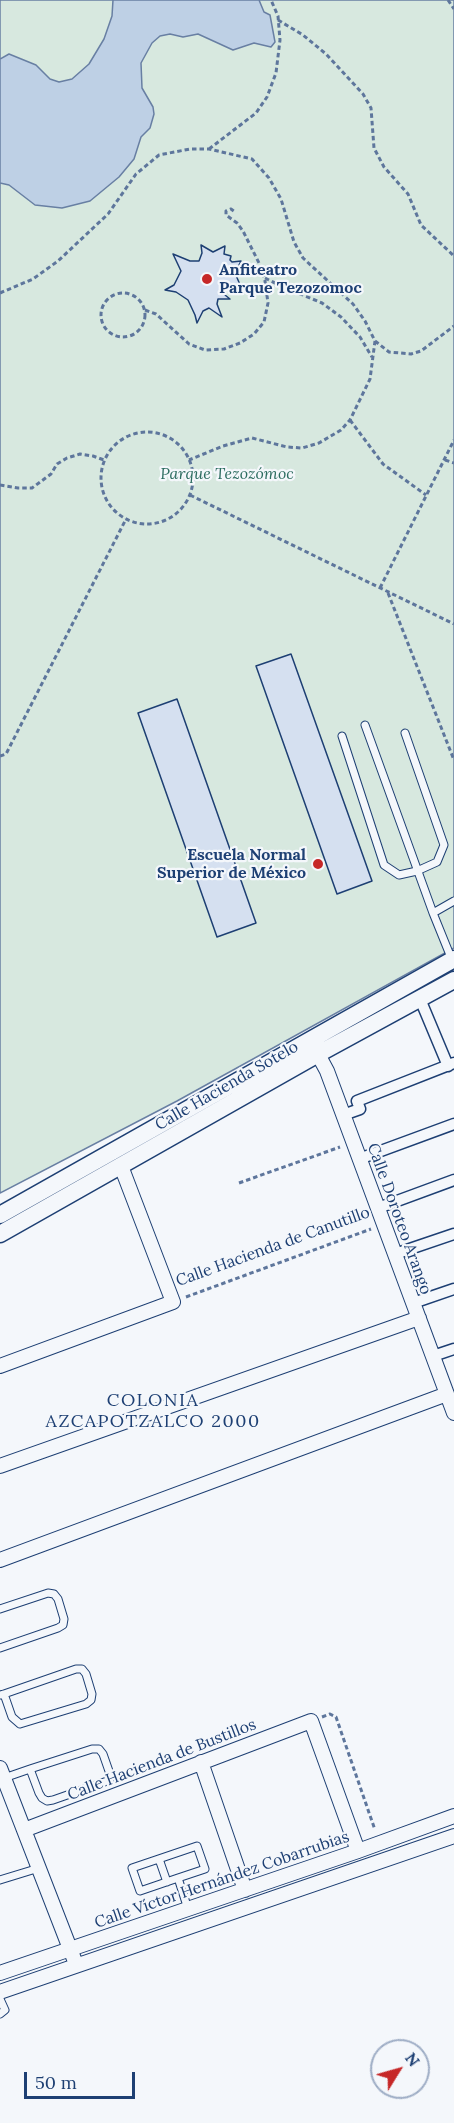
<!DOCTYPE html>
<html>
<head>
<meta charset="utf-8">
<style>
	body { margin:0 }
	#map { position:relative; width:454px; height:2123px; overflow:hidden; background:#f4f7fb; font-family:Lora,serif }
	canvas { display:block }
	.north { position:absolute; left:370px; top:2039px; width:60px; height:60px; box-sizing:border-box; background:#f4f7fb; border:2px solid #9eadc5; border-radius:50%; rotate:53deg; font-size:16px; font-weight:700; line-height:24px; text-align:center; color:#1d3f73 }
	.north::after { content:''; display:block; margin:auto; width:21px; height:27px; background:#c62828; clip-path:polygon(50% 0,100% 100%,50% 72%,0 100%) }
	.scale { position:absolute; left:24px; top:2072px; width:111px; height:27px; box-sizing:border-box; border:3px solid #1d3f73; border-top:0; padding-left:8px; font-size:18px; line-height:21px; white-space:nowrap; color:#1d3f73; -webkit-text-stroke:4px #f4f7fb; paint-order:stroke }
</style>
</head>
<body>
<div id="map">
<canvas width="454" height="2123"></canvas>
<div class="north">N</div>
<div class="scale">50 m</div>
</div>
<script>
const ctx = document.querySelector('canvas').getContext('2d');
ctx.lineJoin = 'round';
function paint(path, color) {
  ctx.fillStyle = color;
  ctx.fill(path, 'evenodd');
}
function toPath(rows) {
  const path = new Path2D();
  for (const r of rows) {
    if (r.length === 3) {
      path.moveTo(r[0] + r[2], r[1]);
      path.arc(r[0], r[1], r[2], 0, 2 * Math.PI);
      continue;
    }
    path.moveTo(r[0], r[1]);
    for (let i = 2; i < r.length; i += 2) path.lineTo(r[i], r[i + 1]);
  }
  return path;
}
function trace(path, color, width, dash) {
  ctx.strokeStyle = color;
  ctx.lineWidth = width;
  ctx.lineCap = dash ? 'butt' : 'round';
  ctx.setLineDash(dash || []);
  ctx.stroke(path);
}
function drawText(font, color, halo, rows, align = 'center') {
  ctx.font = font + ' Lora,serif';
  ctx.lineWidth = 4.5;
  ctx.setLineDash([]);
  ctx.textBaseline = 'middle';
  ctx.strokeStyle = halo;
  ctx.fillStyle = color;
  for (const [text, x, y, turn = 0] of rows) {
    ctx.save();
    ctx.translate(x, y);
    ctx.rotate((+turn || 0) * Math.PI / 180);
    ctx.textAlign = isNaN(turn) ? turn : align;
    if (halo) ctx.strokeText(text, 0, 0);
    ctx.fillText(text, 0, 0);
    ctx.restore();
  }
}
const green = toPath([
	[0,0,454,0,454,948,177,1101,0,1193,0,0]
]);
paint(green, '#d7e8df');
trace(green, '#687fa3', 1.5);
const water = toPath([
	[113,0,259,0,264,12,270,15,275,42,271,47,254,43,233,50,198,34,183,37,170,34,160,36,152,43,141,63,142,88,153,107,154,114,150,128,141,137,134,159,119,177,90,201,62,208,35,205,9,185,0,183,0,59,9,54,36,65,50,79,59,82,72,79,89,64,104,39,112,16,113,0]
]);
paint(water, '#bed0e5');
trace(water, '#687fa3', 1.5);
const building = toPath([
	[201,245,213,252,225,246,224,254,231,256,230,260,232,262,241,261,235,273,241,287,231,284,227,285,224,289,225,295,230,299,218,299,217,304,222,317,209,308,203,311,197,323,195,315,188,300,176,292,165,290,174,285,181,271,173,254,190,261,199,261,202,253,201,245],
	[291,654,372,881,337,894,256,666,291,654],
	[177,699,256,923,217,937,138,713,177,699]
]);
paint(building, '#d5e0f0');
trace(building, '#1d3f73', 1.5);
const service = toPath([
	[365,725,433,913,452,960],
	[342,736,384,865,399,875,417,871,437,862,444,845,405,733],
	[433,913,454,901],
	[0,1609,48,1593,54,1594,58,1599,64,1619,63,1625,58,1628,0,1648],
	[0,1695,4,1694,76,1669,82,1669,86,1674,92,1694,91,1700,86,1704,20,1724,12,1717,4,1694],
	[4,1778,30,1769,92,1749,99,1749,103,1754,110,1774,110,1780,53,1800,47,1801,42,1798,39,1793,30,1769],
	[159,1859,167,1882],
	[178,1878,205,1869,197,1846,132,1868,140,1891,178,1878,188,1909],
	[0,1880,39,1868],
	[0,1999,5,2010,0,2014]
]);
const pedestrian = toPath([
	[420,999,448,1066],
	[343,1115,360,1109,357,1101,454,1063],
	[359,1159,454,1124],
	[378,1208,454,1180],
	[395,1254,454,1234],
	[413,1303,454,1289],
	[433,1356,454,1349]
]);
const minor = toPath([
	[313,1045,327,1071,454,1413],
	[0,1366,173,1302,121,1166],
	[0,1466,419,1318],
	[0,1560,447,1394],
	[201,1762,245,1890],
	[0,1768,74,1959],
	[24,1830,311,1721,358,1851],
	[0,1973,358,1851,454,1816],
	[0,1992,454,1836]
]);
const tertiary = toPath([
	[0,1215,454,959],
	[0,1234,318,1054,454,980]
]);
trace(service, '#1d3f73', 9);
trace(pedestrian, '#1d3f73', 13);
trace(minor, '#1d3f73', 16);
trace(tertiary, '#1d3f73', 19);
trace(toPath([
	[448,0,454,9],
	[278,20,303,35,326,54,363,94,371,108,374,148,384,167,408,194,421,225,454,256],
	[209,149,256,113,267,97,276,73,280,40,278,16,271,0],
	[265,278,281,286,322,303,341,317,360,337,372,357],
	[123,315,22],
	[0,293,33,279,58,261,108,214,136,174,159,155,190,149,209,149,252,159,269,178,281,199,294,242,303,258,353,304,365,321,375,341,370,379,350,420,341,430,319,443,302,448,287,447,252,438,223,446,189,460],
	[145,310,156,314,189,344,205,350,224,349,240,343,254,334,264,322,268,303,265,281,260,265,243,231,237,223,226,215,226,211,231,209,235,212],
	[375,341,389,352,411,354,421,351,454,326],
	[350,420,383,464,426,495],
	[147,478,46],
	[445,460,454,463],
	[0,485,18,488,32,488,51,474,57,464,67,458,80,454,93,456,104,460],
	[190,495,454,624],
	[380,588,454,440],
	[388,593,454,760],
	[0,756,6,754,126,519],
	[239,1183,340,1147],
	[186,1297,371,1229],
	[322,1717,330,1714,336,1717,375,1830]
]), '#5e769c', 3, [4.5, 3]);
trace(service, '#f4f7fb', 7);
trace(pedestrian, '#f4f7fb', 10);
trace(minor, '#f4f7fb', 14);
trace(tertiary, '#f4f7fb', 16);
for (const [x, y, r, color] of [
	[207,279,6,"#c62828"],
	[318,864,6,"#c62828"]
]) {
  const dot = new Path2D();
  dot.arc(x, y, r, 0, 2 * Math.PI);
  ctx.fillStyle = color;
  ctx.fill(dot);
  trace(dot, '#f4f7fb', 2);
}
drawText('bold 16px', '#1d3f73', '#f4f7fb', [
	["Anfiteatro",219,270],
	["Parque Tezozomoc",219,288],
	["Escuela Normal",306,855,"right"],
	["Superior de México",306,873,"right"]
], 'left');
drawText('italic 16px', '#2c6c60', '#f4f7fb', [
	["Parque Tezozómoc",227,474]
]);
drawText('16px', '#1d3f73', '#f4f7fb', [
	["Calle Hacienda Sotelo",227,1086,-30],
	["Calle Doroteo Arango",399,1219,70],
	["Calle Hacienda de Canutillo",273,1247,-20],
	["Calle Hacienda de Bustillos",162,1760,-21],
	["Calle Víctor Hernández Cobarrubias",222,1880,-19]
]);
ctx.letterSpacing = '1.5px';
drawText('18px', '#1d3f73', '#f4f7fb', [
	["COLONIA",153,1401],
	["AZCAPOTZALCO 2000",153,1422]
]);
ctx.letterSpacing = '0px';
</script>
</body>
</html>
